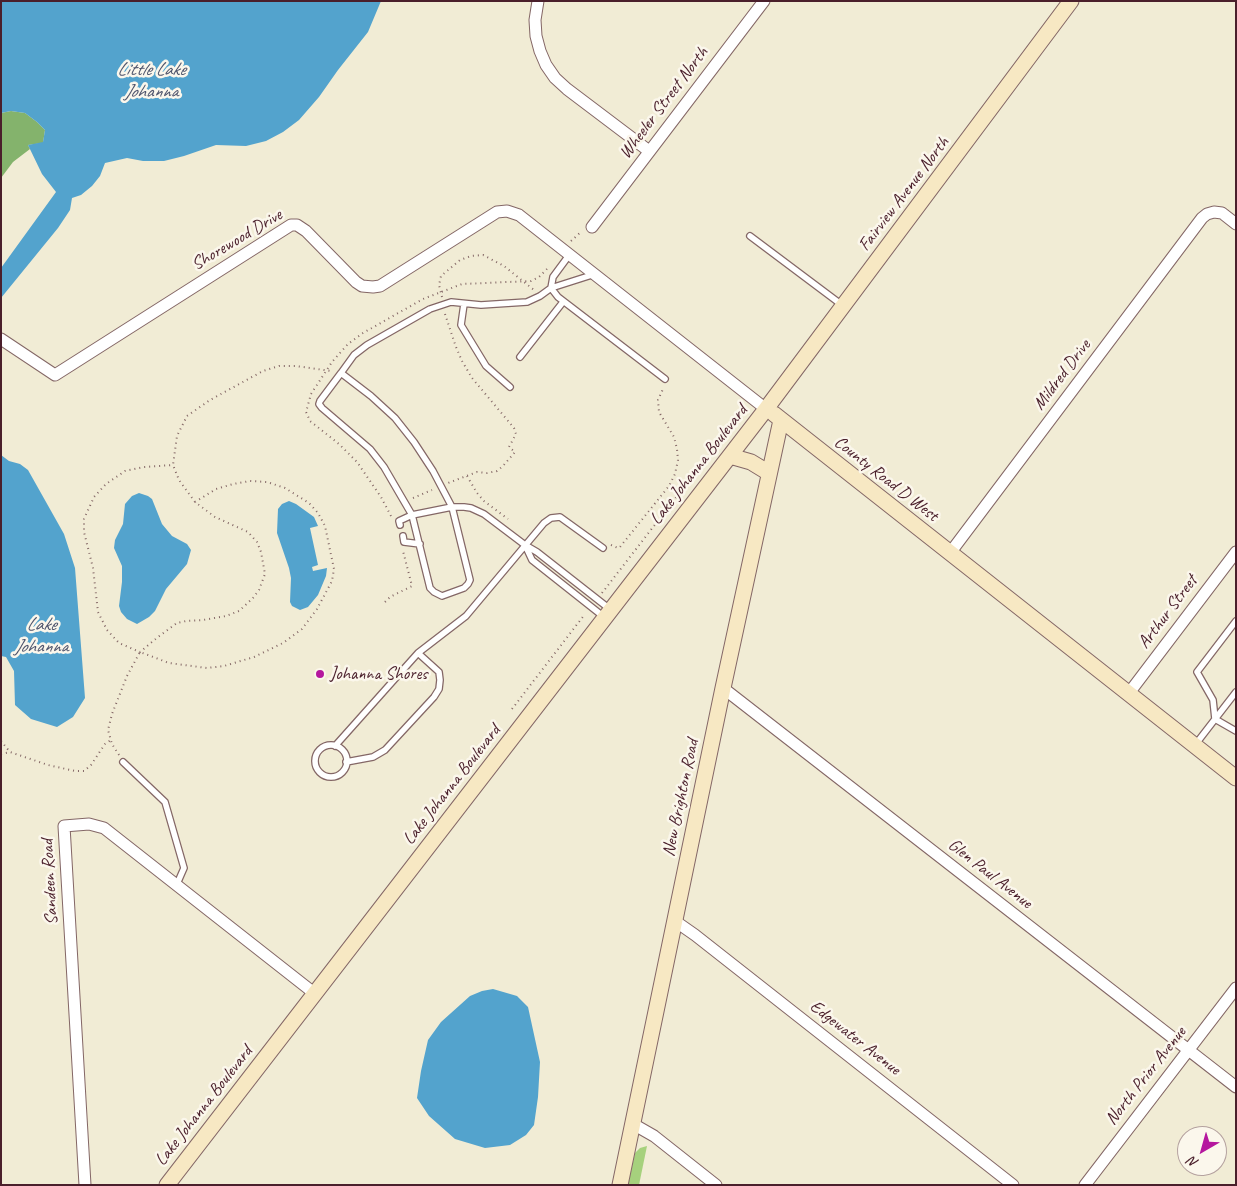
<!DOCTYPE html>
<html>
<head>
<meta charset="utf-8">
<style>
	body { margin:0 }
	#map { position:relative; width:1237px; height:1186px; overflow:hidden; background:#f1ecd5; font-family:Caveat,sans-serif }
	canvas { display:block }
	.frame { position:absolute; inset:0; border:2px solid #4a1f2b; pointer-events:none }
	.north { position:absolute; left:1177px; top:1126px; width:50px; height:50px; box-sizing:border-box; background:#fbf7ec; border:1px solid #b4a19f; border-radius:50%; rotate:218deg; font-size:14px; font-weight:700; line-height:20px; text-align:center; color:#4a1f2b }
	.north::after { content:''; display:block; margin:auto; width:18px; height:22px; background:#b5179e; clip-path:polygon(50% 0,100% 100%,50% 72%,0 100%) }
</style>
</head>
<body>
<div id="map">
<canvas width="1237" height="1186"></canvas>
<div class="frame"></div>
<div class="north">N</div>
</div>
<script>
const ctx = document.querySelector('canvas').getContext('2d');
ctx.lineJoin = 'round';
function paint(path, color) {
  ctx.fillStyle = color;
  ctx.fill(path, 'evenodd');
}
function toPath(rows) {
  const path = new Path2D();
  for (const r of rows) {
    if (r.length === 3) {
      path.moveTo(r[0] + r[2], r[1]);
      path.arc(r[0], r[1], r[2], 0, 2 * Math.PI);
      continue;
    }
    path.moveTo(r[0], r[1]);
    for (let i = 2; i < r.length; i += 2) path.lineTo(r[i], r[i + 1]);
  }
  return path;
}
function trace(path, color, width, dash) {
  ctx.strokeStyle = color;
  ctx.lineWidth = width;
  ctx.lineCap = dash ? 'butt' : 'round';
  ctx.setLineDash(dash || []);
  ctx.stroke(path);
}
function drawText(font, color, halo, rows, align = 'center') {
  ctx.font = font + ' Caveat,sans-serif';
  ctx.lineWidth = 5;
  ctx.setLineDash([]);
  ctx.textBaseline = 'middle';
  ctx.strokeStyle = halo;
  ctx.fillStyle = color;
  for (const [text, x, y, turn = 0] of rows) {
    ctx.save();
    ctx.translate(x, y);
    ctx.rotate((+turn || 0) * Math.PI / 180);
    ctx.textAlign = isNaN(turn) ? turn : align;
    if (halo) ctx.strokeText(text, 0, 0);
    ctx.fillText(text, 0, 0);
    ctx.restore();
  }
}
paint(toPath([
	[647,1146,639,1185,628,1185,635,1153,640,1148]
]), '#a6d17d');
paint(toPath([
	[11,111,25,113,37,122,45,130,43,143,28,145,30,149,13,162,1,178,1,113]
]), '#84b36c');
paint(toPath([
	[1,1,381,1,368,32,338,70,319,97,299,120,283,132,266,141,246,146,216,145,184,156,164,161,143,161,127,158,105,163,100,176,92,186,81,195,72,198,70,210,58,228,1,298,1,268,56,192,42,174,28,145,43,142,45,130,37,122,25,113,11,111,1,113],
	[1,455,9,461,20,464,28,470,64,534,75,568,85,698,73,717,57,727,31,719,15,705,14,671,6,657,1,656],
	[139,493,148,496,152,499,162,524,172,536,187,544,191,550,187,564,166,589,155,611,149,617,137,624,127,619,121,612,119,606,122,582,122,566,114,548,115,540,123,524,125,504,132,496],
	[289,501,296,504,314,517,318,526,310,528,318,565,312,567,313,571,327,568,326,576,318,595,308,607,300,610,292,606,290,602,291,578,289,568,277,533,278,509,282,504],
	[493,989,517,996,528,1007,540,1062,538,1097,534,1125,526,1135,510,1145,485,1148,455,1139,429,1116,417,1098,421,1071,428,1040,441,1022,470,996,482,991]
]), '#53a3cd');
const lane = toPath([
	[750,236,842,305],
	[570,254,553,277,551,288,558,297,665,379],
	[464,304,461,325,486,366,510,387],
	[520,357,563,302],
	[341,373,354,355,367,345,430,309,451,302,481,305,527,302,540,296,551,288,595,274],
	[400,525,399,521,412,515,384,467,370,449,322,408,319,404,320,401,341,373,371,396,395,418,414,442,433,471,452,507,470,580,468,584,464,588,442,596,434,592,430,588,412,515,452,507,464,507,471,508,484,514,525,545,537,552,611,610],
	[403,536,404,542,420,544],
	[525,545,532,560,604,617],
	[1215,719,1213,700,1197,672,1236,621],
	[1215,719,1236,731],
	[1195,745,1236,692],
	[331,761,16],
	[335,746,418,653,466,616,544,523,551,518,560,517,603,548],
	[123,762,165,802,184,868,177,884],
	[346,762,373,757,385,750,434,697,439,689,440,680,439,672,418,653]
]);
const street = toPath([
	[538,1,535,20,536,36,540,51,546,65,555,78,567,89,649,151],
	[592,227,764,1],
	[1,339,55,375,291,225,297,225,306,231,356,282,362,286,373,287,380,286,497,212,507,211,519,215,561,248,766,409],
	[950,553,1202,218,1207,214,1214,212,1222,213,1236,224],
	[723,688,1236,1087],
	[1129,693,1236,552],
	[675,921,695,935,1013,1185],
	[633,1124,654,1136,716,1185],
	[85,1185,64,826,89,824,104,828,314,993],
	[1085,1185,1236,988]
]);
const secondary = toPath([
	[774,414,1236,778],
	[730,456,751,462,769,473],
	[167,1185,766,409,1071,1],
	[620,1185,723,688,781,420]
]);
trace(lane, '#846766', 8);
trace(street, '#846766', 13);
trace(secondary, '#846766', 17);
trace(toPath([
	[571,241,582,231],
	[442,297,439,285,441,276,460,260,471,256,483,255,504,266,534,290],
	[445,314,456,347,462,361,472,378,514,428,516,434,509,447,515,452,503,466,497,471,487,473,477,472,448,483],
	[467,476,477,493,484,501,508,519],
	[413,498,432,490],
	[195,502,179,480,173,465,177,436,187,416,210,400,263,371,279,366,296,366,331,371],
	[391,516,381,497,357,462,339,444,310,421,306,412,311,394,332,362,348,344,363,333,423,299,462,284,531,281,539,277,547,269],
	[611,545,618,548,620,547,669,486,675,474,678,460,677,449,674,437,659,412,658,400,663,389,661,388],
	[602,593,743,411],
	[385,602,390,597,412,586,403,551],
	[512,709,585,614],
	[1,741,10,752,48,765,75,771,84,771,91,765,105,744,111,740],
	[1,754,10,752],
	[119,755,112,744,108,730,112,714,127,676,140,652,169,663,207,668,224,666,254,657,283,643,302,629,317,609,332,581,334,569,325,526,318,513,309,503,285,488,267,482,250,481,233,484,216,489,195,502,215,517,248,532,257,542,261,552,265,574,259,590,253,598,239,611,226,616,203,620,186,621,177,623,158,637,140,652,119,643,107,630,98,612,93,568,84,532,84,519,94,497,106,484,125,471,144,467,173,465]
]), '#846766', 2, [1, 4]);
trace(lane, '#fff', 5.5);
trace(street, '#fff', 11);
trace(secondary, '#f7e8c3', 15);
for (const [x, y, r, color] of [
	[320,674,5,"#b5179e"]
]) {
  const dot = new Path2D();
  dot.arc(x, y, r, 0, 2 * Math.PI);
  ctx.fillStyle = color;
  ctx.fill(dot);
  trace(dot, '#fbf7ec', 2);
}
drawText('18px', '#4a1f2b', '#fbf7ec', [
	["Wheeler Street North",664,103,-53],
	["Fairview Avenue North",904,194,-53],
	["Shorewood Drive",237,240,-31],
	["Mildred Drive",1062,375,-53],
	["Lake Johanna Boulevard",699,465,-52],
	["County Road D West",886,479,38],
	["Arthur Street",1168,612,-53],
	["Lake Johanna Boulevard",452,785,-52],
	["New Brighton Road",681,798,-78],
	["Glen Paul Avenue",990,874,38],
	["Sandeen Road",50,882,-93],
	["Edgewater Avenue",855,1038,38],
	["North Prior Avenue",1146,1076,-52],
	["Lake Johanna Boulevard",204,1106,-52]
]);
drawText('18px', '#4a1f2b', '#fbf7ec', [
	["Johanna Shores",330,674]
], 'left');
drawText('italic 19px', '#4e546c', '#fbf7ec', [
	["Little Lake",151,70],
	["Johanna",151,92],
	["Lake",41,625],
	["Johanna",41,647]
]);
</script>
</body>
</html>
